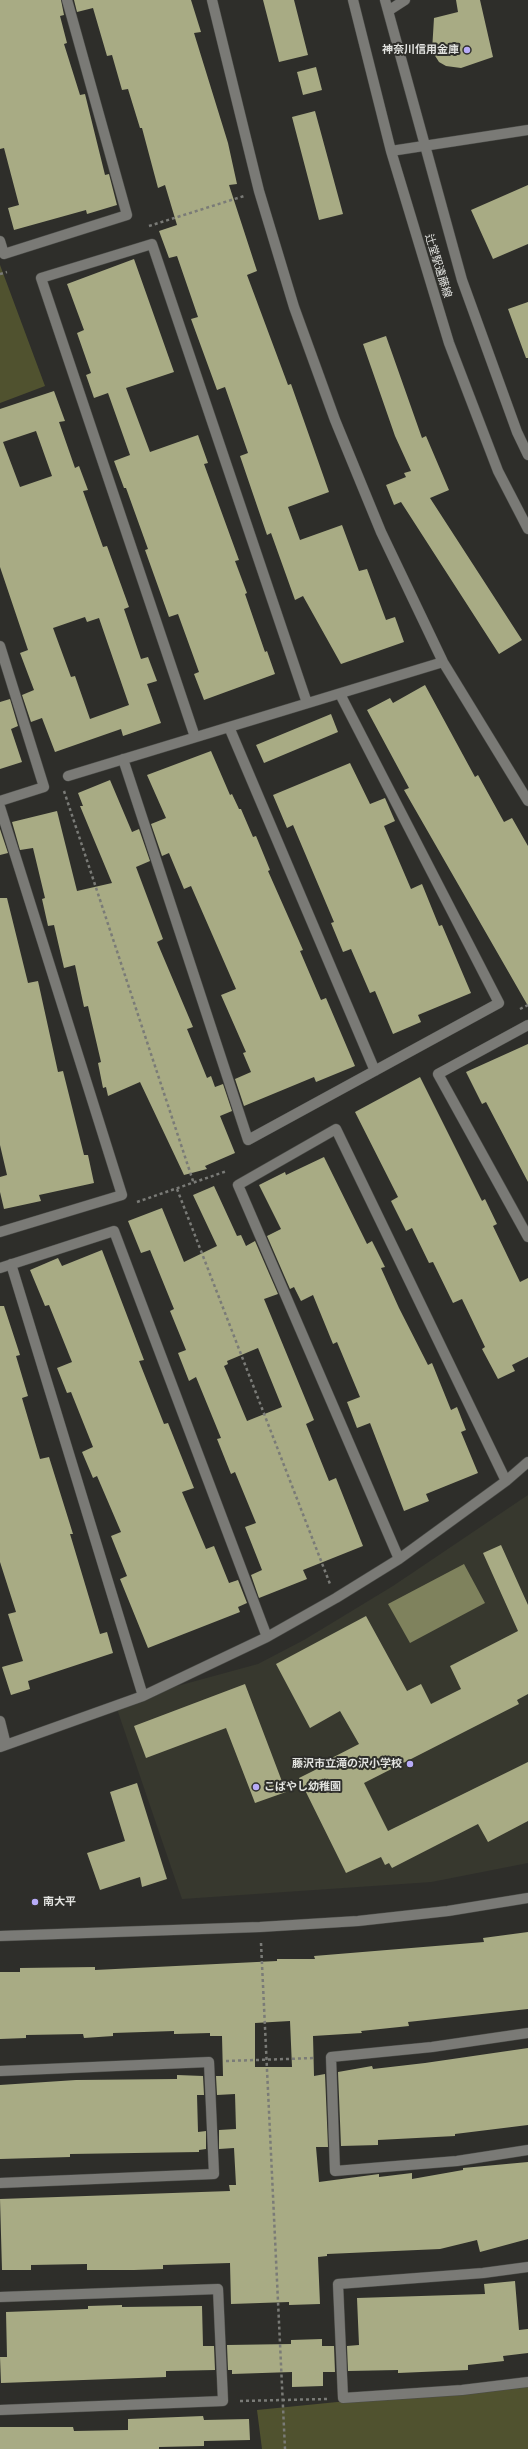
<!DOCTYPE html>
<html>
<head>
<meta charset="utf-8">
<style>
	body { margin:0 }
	canvas { display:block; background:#2e2e2a }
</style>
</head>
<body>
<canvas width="528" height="2449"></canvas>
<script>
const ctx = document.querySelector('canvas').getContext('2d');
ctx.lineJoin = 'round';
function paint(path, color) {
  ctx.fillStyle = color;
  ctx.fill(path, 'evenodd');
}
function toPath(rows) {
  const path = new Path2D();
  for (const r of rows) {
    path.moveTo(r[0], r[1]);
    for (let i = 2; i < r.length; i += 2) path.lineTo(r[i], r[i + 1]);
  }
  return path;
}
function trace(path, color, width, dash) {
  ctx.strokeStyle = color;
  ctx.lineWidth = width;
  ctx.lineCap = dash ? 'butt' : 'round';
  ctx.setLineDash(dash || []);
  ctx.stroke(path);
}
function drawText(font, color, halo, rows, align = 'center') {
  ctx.font = font + ' "Open Sans","Noto Sans JP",sans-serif';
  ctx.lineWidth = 4;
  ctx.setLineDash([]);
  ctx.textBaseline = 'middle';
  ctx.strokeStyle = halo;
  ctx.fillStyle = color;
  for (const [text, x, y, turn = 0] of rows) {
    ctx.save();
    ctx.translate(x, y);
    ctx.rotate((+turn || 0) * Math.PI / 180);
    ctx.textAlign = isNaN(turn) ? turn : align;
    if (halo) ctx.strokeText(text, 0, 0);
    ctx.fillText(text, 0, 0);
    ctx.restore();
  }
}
paint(toPath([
	[528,1495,528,1863,431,1882,182,1899,115,1703,258,1664,304,1640,393,1586]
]), '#37382e');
paint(toPath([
	[0,265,45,386,0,403],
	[528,2383,528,2449,262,2449,257,2410]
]), '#50522f');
paint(toPath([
	[464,1564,485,1603,410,1643,388,1604]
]), '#7f825d');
paint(toPath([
	[0,0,61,0,64,15,60,16,67,43,64,44,80,95,85,94,105,175,109,174,117,205,87,214,86,210,14,230,8,208,19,205,4,148,0,149],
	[74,0,191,0,201,32,194,33,228,143,237,184,229,185,257,271,247,275,288,385,291,384,329,492,288,507,300,540,342,525,359,571,367,569,386,620,395,617,404,642,341,664,303,596,295,600,271,533,267,535,240,456,248,453,225,387,217,390,191,319,198,317,177,256,169,258,159,231,177,225,165,185,158,188,142,128,140,128,128,89,122,90,112,55,107,56,93,8,77,12],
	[263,0,294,0,308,55,279,62],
	[456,0,480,0,493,57,461,68,446,66,439,62,432,51,434,18,458,12],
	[316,67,322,90,303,95,297,72],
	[315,111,343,214,319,220,292,117],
	[528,185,528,244,493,259,471,210],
	[134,259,174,372,126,388,150,452,198,435,208,463,204,464,239,560,235,561,247,593,245,594,265,652,267,651,275,674,204,700,194,674,199,672,178,614,169,617,145,550,148,549,126,488,124,488,114,461,130,455,108,393,94,398,86,375,91,373,77,333,84,330,67,284],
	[528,302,528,358,526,358,508,309],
	[386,336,422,438,426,436,449,490,430,498,522,640,499,654,401,502,394,505,386,485,406,477,404,473,411,471,395,436,363,344],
	[54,391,65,421,59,422,75,468,79,466,88,490,83,491,103,547,107,546,129,607,124,609,141,659,148,657,157,681,147,684,161,723,123,736,121,729,55,752,42,718,31,722,22,695,34,690,20,653,28,650,0,567,0,409],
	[36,431,52,476,20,487,3,442],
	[85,617,87,622,99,618,129,705,90,719,75,676,71,677,53,628],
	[425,685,475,777,478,775,504,822,512,818,528,846,528,1006,404,790,409,788,367,710,390,698,393,703],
	[10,699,18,726,11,729,22,762,0,769,0,702],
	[331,714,338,732,264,763,256,745],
	[211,751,230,795,232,794,239,809,241,809,253,837,256,836,270,870,268,871,303,950,300,951,321,1000,326,998,355,1066,316,1082,314,1077,244,1106,235,1079,251,1072,243,1053,246,1052,221,995,236,989,191,886,184,889,169,853,162,856,151,824,166,818,147,775],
	[350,763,370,804,385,798,395,821,384,826,411,889,422,884,439,926,442,925,471,993,418,1015,421,1022,393,1034,375,991,370,993,351,949,343,952,331,923,334,922,293,825,287,828,273,795],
	[110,780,132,832,139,829,150,861,136,867,163,939,157,942,193,1027,187,1029,207,1078,211,1076,215,1087,223,1084,232,1111,220,1116,235,1153,205,1166,207,1169,184,1175,140,1082,108,1096,106,1087,103,1088,98,1063,101,1062,88,1006,84,1007,75,965,64,968,54,925,48,926,42,899,45,898,33,848,20,850,12,822,57,811,77,891,112,883,80,806,83,806,78,793],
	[0,829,8,853,0,855],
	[0,898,7,898,28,983,38,981,58,1072,63,1071,84,1155,88,1155,94,1183,39,1195,41,1201,4,1209,0,1192,0,1177,7,1175,0,1145],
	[528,1044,528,1182,486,1102,482,1104,466,1072],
	[420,1077,482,1201,485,1199,497,1224,493,1226,520,1282,528,1278,528,1357,512,1365,515,1371,498,1379,482,1349,485,1347,462,1299,453,1303,433,1262,429,1263,412,1228,406,1231,391,1201,398,1197,355,1112],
	[324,1157,367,1244,372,1241,385,1267,381,1268,399,1308,428,1365,432,1363,451,1410,457,1407,466,1430,461,1432,478,1473,426,1494,429,1501,404,1511,370,1423,357,1428,347,1402,360,1397,337,1342,333,1344,313,1295,301,1301,294,1287,290,1289,267,1236,281,1229,259,1185,285,1172,286,1175],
	[214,1186,237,1236,241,1235,246,1246,255,1241,278,1294,264,1299,314,1420,306,1424,329,1481,336,1478,363,1546,303,1570,307,1579,259,1598,251,1575,262,1570,245,1527,256,1523,235,1472,231,1474,217,1439,221,1438,196,1377,189,1381,178,1353,186,1350,170,1311,174,1309,150,1250,141,1253,128,1221,162,1208,184,1262,217,1246,193,1195],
	[258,1348,282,1407,247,1421,224,1366,228,1364,227,1361],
	[102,1250,144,1360,139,1361,164,1424,168,1423,194,1488,182,1492,206,1549,214,1546,229,1583,238,1580,247,1603,238,1607,240,1612,148,1648,120,1579,127,1576,111,1536,121,1532,97,1476,93,1478,82,1452,93,1447,71,1392,67,1393,57,1368,72,1362,49,1305,45,1306,30,1270,58,1258,62,1266],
	[0,1306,4,1306,20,1355,16,1356,28,1396,22,1398,40,1459,49,1457,73,1534,70,1534,100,1634,107,1632,113,1653,28,1681,30,1689,11,1695,2,1667,23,1661,8,1614,16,1612,0,1562],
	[501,1545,528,1605,528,1694,517,1700,519,1704,364,1783,388,1831,528,1762,528,1821,488,1842,478,1824,392,1868,389,1863,385,1865,381,1857,346,1873,299,1778,325,1765,324,1762,359,1744,340,1711,310,1728,276,1664,366,1616,407,1691,421,1684,431,1704,461,1689,450,1666,518,1631,483,1553],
	[245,1684,286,1792,255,1803,226,1728,146,1758,134,1726],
	[137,1783,167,1879,142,1887,140,1877,100,1890,87,1853,125,1841,110,1792],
	[528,1932,528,2009,408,2022,409,2026,361,2031,362,2033,313,2036,314,2076,325,2074,328,2147,316,2147,319,2182,379,2174,379,2177,412,2173,412,2179,463,2170,463,2168,528,2162,528,2239,480,2252,477,2240,440,2249,327,2254,327,2256,318,2257,320,2304,289,2305,289,2302,231,2304,230,2263,163,2265,163,2269,134,2270,87,2270,87,2264,31,2265,31,2270,2,2270,0,2199,230,2191,229,2185,236,2185,234,2148,219,2149,219,2130,236,2129,235,2094,217,2095,216,2076,223,2076,222,2036,210,2036,210,2033,174,2034,174,2031,113,2033,113,2036,84,2038,83,2034,26,2035,26,2038,0,2039,0,1972,20,1972,20,1968,95,1967,95,1970,277,1961,277,1959,315,1959,314,1956,484,1942,483,1938],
	[290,2021,292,2067,255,2067,255,2023],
	[528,2048,528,2125,455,2134,455,2136,378,2140,378,2145,341,2146,338,2072,372,2066,373,2069,425,2063],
	[177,2075,203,2076,204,2095,197,2095,198,2132,206,2131,206,2149,199,2150,199,2152,70,2154,70,2157,0,2159,0,2085,76,2080,177,2079],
	[515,2281,519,2330,528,2329,528,2353,503,2356,504,2361,468,2365,468,2370,398,2373,398,2370,348,2371,347,2346,359,2345,357,2298,485,2294,484,2284],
	[122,2305,122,2307,202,2306,203,2346,214,2346,215,2370,166,2371,166,2377,1,2383,0,2357,7,2357,6,2312,88,2309,88,2306],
	[322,2339,322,2346,334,2346,335,2372,323,2372,323,2386,292,2387,292,2372,232,2374,232,2370,228,2370,227,2345,291,2344,291,2340],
	[203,2416,204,2420,249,2419,250,2440,204,2441,204,2446,159,2447,159,2449,0,2449,0,2427,73,2427,74,2431,128,2430,128,2419]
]), '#a8ab84');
const minor = toPath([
	[212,0,259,191,294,307,335,420,381,532,443,662,528,801],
	[353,0,391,151,449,343,498,471,528,529],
	[385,0,462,280,517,432,528,455],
	[388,11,405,0],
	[391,151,528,130],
	[0,241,4,254,127,215,67,0],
	[0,646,44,787,0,801],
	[229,727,375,1071],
	[195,737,41,278,152,244,307,703],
	[123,759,248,1140,499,1003,340,694],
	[68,776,443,662],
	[0,807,122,1195,0,1232],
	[528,1025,438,1074,528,1237],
	[11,1264,143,1696],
	[0,1268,114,1231,267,1637],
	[399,1559,238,1185,336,1129,506,1481],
	[0,1721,6,1745],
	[0,1747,143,1696,267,1637,336,1598,399,1559,506,1481,528,1462],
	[0,1936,260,1927,358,1921,448,1911,528,1898],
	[528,2033,432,2047,331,2057,335,2171,457,2161,528,2150],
	[0,2071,209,2062,214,2174,0,2183],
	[528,2267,483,2273,338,2284,343,2398,462,2390,528,2382],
	[0,2297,218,2289,223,2401,0,2410]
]);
trace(minor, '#4b4c48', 11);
trace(toPath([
	[149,226,244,196],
	[0,274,7,272],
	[64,791,194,1184],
	[520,1009,528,1005],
	[177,1189,330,1584],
	[137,1202,227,1171],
	[261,1943,285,2449],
	[226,2061,315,2058],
	[240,2401,327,2399]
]), '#7a7b77', 2.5, [3, 3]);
trace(minor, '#7a7a76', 10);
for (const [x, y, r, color] of [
	[467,50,4,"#b7abf7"],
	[410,1764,4,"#b7abf7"],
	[256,1787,4,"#b7abf7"],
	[35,1902,4,"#b7abf7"]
]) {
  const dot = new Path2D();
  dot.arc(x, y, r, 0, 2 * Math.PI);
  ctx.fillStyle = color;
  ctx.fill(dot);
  trace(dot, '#2e2e2a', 1.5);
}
drawText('bold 11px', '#e2e3e0', '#2e2e2a', [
	["神奈川信用金庫",459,50],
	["藤沢市立滝の沢小学校",402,1764],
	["こばやし幼稚園",264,1787,"left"],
	["南大平",43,1902,"left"]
], 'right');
drawText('11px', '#e2e3e0', '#2e2e2a', [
	["辻堂駅遠藤線",438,266,73]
]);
</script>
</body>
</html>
